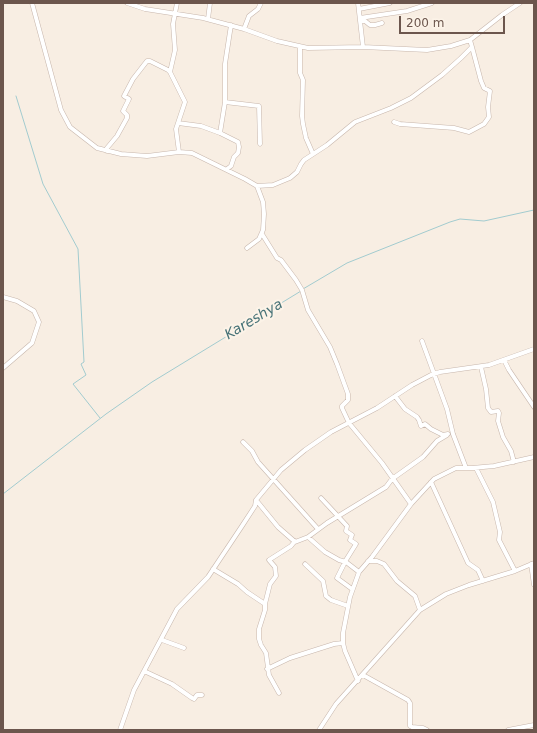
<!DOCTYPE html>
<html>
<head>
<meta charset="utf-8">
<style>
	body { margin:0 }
	#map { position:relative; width:537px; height:733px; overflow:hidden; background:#f8eee3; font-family:"DejaVu Sans",sans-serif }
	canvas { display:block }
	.frame { position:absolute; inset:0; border:4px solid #6c564d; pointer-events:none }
	.scale { position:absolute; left:399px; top:16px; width:106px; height:18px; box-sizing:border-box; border:2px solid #6c564d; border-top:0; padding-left:5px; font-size:12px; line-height:14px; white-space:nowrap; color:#6c564d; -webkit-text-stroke:3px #fcf3e8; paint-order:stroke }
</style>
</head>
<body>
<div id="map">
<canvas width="537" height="733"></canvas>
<div class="frame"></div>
<div class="scale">200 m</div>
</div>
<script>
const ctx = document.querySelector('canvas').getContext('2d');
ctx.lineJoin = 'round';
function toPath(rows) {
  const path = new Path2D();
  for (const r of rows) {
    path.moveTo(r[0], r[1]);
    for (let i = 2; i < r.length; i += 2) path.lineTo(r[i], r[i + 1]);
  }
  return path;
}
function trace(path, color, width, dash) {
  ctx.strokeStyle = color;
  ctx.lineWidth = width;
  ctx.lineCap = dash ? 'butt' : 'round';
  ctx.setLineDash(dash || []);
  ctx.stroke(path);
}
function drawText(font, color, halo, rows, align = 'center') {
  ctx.font = font + ' "DejaVu Sans",sans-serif';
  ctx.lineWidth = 4;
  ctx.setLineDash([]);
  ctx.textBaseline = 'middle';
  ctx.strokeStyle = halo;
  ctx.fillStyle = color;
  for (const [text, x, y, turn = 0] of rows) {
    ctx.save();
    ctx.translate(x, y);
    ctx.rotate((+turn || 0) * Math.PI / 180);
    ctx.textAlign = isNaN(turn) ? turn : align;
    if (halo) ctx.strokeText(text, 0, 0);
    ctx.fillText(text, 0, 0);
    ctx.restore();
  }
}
trace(toPath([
	[16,96,43,184,78,249,84,362,81,364,86,375,73,384,100,418],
	[303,289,347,263,450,222,460,219,484,221,534,210],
	[3,494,106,414,152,382,301,291]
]), '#a2cbcf', 1);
const minor = toPath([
	[32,3,61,110,70,127,97,148,121,154,147,156,179,152,192,153,245,179,257,186,263,202,264,214,263,230,259,239,247,248],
	[127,3,145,9,203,18,244,29,277,41,308,48,363,47,427,50,451,46,470,40,502,15,520,3],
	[177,3,173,24,175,50,170,72,185,102,176,129,179,152],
	[358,3,363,47],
	[359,9,390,3],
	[360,18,407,11,432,3],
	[208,19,210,3],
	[360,21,365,21,370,25,375,25,382,23],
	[244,29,249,16,258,9,261,3],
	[300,47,300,73,303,80,302,116,303,124,306,138,313,154],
	[225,102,259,106,260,144],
	[394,122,400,124,454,128,469,132,484,124,489,117,488,107,490,91,484,88,481,81,472,47],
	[178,123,201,126,220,133,238,142,239,147,238,153,234,157,231,166,227,169],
	[220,133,225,102,225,64,231,25],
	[107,151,107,148,117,136,127,118,127,115,123,111,129,99,124,96,133,79,147,61,150,61,168,70,170,72],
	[257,186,273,185,290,178,297,172,301,164,304,160,327,145,355,122,391,108,411,98,442,75,461,58,472,47,470,40],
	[262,234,277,258,281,260,296,280,302,290,308,310,330,347,337,364,348,394,348,400,342,406,342,408,349,423,382,463,411,504],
	[3,297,17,301,34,311,39,322,32,343,3,368],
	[422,341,447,409,453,434,466,468],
	[504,360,509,370,534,407],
	[481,367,486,389,488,408,491,412,498,411,499,413,498,421,503,437,511,451,514,462],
	[395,396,405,409,417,417,419,420,421,426,425,424,431,429,443,435,448,434],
	[243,442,252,451,258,462,318,529],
	[476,468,493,502,500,532,499,540,515,571],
	[431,482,468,563,478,570,483,581],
	[321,498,347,526,346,531,352,535,350,540,356,544,346,560,337,578,352,589],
	[256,500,278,527,294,541,295,542,308,537,325,552,339,560,346,562,359,572],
	[308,537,327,523,386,487,392,479,423,457,437,441,447,435],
	[368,561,377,561,384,564,397,581,415,596,420,610],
	[305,564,323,581,326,596,331,600,348,606],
	[531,564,534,585],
	[213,569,238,584,247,592,265,604,265,610,259,629,259,639,261,645,266,653,269,675,279,693],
	[265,604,270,584,276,576,275,567,269,560,291,546,295,541],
	[162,640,184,648],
	[267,669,290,658,334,644,343,643],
	[144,671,172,684,192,698,194,699,197,695,202,695],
	[363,675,408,700,410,703,410,726,412,727,423,728,427,730],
	[358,681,345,651,343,643,343,633,350,597,359,572,372,557,411,504,434,479,456,468,472,468,494,466,534,457],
	[120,730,134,690,177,609,208,577,242,526,255,506,256,500,281,470,305,450,331,432,377,408,412,385,431,375,440,372,489,365,534,349],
	[319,730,336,704,420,610,446,594,469,585,515,571,534,563],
	[508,730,534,725]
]);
trace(minor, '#c7b6ac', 5);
trace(minor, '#fff', 4);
drawText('italic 14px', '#477277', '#fcf3e8', [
	["Kareshya",254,320,-31]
]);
</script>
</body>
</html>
